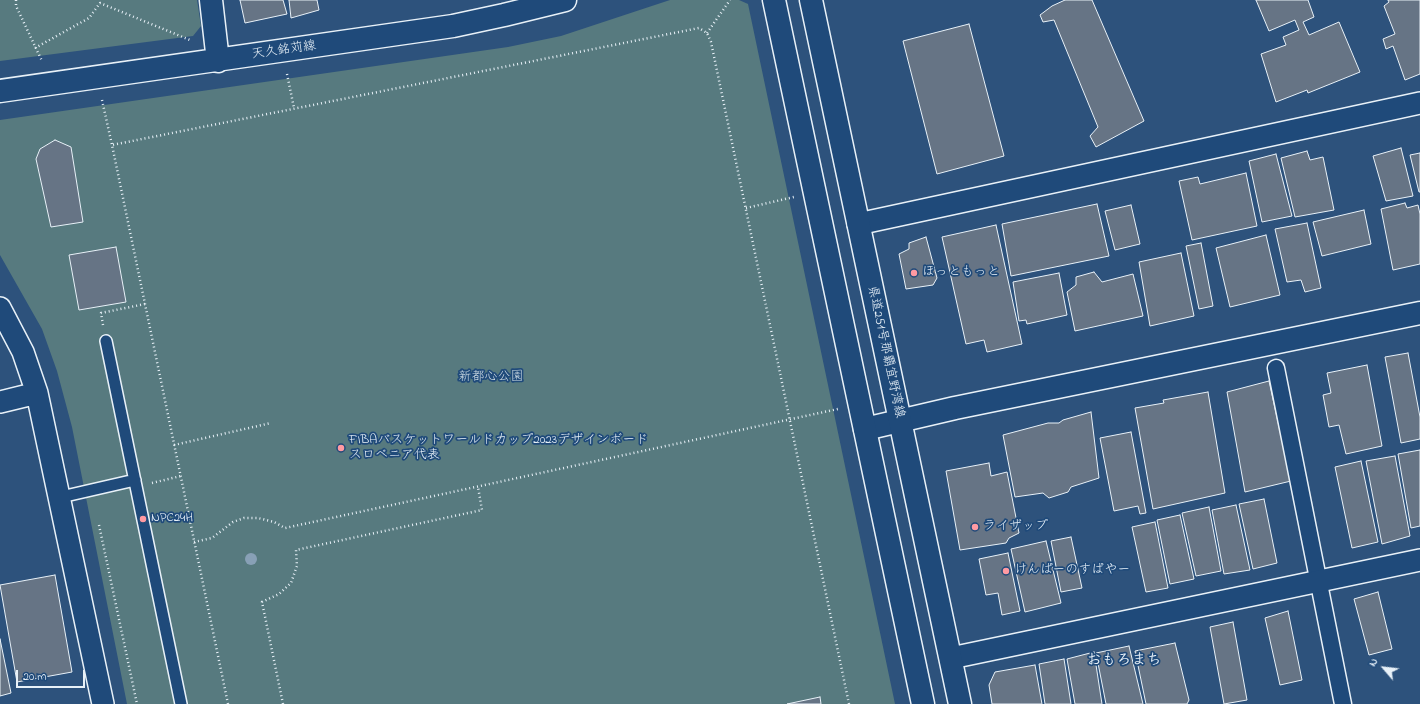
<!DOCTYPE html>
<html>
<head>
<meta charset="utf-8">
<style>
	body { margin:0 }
	#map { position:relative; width:1420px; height:704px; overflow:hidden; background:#2d527c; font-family:"Indie Flower",sans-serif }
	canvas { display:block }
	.north { position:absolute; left:1364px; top:648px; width:40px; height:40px; -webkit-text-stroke:3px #1f4a7a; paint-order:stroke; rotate:298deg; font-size:11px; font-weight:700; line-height:16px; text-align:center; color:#e8f1f8 }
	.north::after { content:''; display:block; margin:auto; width:14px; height:18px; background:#e8f1f8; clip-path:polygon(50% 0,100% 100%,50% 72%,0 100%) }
	.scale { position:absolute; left:16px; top:670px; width:69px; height:18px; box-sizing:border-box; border:2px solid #e8f1f8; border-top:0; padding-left:5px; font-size:12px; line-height:14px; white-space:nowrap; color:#e8f1f8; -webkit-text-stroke:3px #1f4a7a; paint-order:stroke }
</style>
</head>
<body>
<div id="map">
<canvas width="1420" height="704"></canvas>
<div class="north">N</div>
<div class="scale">20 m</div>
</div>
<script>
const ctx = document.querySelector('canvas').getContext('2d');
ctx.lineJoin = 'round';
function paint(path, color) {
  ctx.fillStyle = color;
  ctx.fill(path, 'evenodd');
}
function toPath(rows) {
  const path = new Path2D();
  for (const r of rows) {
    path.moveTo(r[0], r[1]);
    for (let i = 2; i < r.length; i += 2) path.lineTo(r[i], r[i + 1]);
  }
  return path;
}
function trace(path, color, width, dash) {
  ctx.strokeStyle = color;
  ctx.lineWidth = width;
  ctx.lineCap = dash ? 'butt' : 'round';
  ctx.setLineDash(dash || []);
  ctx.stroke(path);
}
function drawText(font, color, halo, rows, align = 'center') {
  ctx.font = font + ' "Indie Flower","Klee One",sans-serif';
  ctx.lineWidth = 3.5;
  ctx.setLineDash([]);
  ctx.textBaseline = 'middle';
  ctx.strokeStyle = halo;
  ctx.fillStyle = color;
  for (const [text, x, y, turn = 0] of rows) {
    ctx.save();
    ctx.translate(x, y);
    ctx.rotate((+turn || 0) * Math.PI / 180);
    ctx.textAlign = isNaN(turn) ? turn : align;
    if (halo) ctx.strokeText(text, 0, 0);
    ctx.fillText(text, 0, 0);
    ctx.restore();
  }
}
paint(toPath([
	[0,0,197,0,201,26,193,36,0,61],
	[670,0,739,0,748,4,895,704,127,704,72,427,57,371,42,329,0,255,0,120,508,47,561,36]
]), '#577a7f');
const building = toPath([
	[240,0,283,0,287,14,245,23,240,0],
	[289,0,317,0,319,10,291,18,289,0],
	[1065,0,1092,0,1144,121,1096,147,1090,136,1098,127,1054,20,1043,22,1040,15,1052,6,1065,0],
	[1256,0,1308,0,1314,17,1303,22,1309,35,1339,22,1360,72,1308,93,1307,90,1276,102,1261,54,1286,45,1283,37,1299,30,1295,20,1269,31,1256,0],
	[1388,0,1420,0,1420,74,1405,80,1393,46,1386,49,1383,39,1395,34,1384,6,1389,2,1388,0],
	[969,24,1004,156,937,174,903,41,969,24],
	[55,140,71,147,83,222,51,227,36,159,40,149,55,140],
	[1401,148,1413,196,1386,201,1373,156,1401,148],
	[1307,151,1310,160,1323,157,1334,210,1295,217,1281,158,1307,151],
	[1420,153,1420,192,1419,192,1410,155,1420,153],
	[1276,154,1292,216,1262,222,1249,161,1276,154],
	[1246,173,1257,226,1192,240,1179,181,1198,177,1200,184,1246,173],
	[1405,203,1407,208,1418,205,1420,214,1420,264,1393,270,1381,209,1405,203],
	[1097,204,1109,256,1011,276,1002,224,1097,204],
	[1131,205,1140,244,1115,250,1105,211,1131,205],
	[1364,210,1371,244,1322,256,1313,222,1364,210],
	[1307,223,1321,288,1305,292,1301,280,1287,282,1275,229,1307,223],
	[996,225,1022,344,987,352,984,340,966,344,942,237,996,225],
	[1266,235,1280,295,1230,307,1216,248,1266,235],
	[926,237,937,278,933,285,906,289,899,254,909,249,909,243,926,237],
	[1201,243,1213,306,1199,309,1186,246,1201,243],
	[116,247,126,302,79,310,69,255,116,247],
	[1181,253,1194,316,1150,326,1139,262,1181,253],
	[1094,272,1102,282,1133,274,1143,316,1075,331,1067,292,1076,285,1076,277,1094,272],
	[1059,273,1067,315,1027,324,1026,320,1019,321,1013,282,1059,273],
	[1408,353,1420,417,1420,439,1401,443,1385,357,1408,353],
	[1367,365,1382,446,1346,454,1339,425,1329,427,1323,395,1331,393,1327,373,1367,365],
	[1269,381,1291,481,1245,492,1227,392,1269,381],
	[1208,392,1225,493,1153,509,1135,408,1164,403,1163,400,1208,392],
	[1091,412,1099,478,1071,487,1068,492,1049,498,1043,493,1015,497,1003,435,1048,423,1059,423,1063,420,1091,412],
	[1131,432,1146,513,1140,514,1138,506,1114,511,1100,438,1131,432],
	[1420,450,1420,526,1411,528,1398,454,1420,450],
	[1395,456,1410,536,1382,544,1366,461,1395,456],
	[1361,461,1378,542,1352,548,1335,467,1361,461],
	[989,463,991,476,1007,472,1019,533,1009,538,1006,543,960,550,946,471,989,463],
	[1264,499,1277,563,1253,569,1239,504,1264,499],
	[1236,505,1250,570,1224,574,1212,510,1236,505],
	[1209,507,1221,571,1196,576,1182,513,1209,507],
	[1180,515,1194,579,1170,584,1157,520,1180,515],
	[1155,522,1168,588,1146,592,1132,527,1155,522],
	[1071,537,1082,588,1061,592,1051,541,1071,537],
	[1046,541,1061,603,1025,612,1011,549,1046,541],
	[1008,553,1020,611,1002,615,998,593,986,595,979,559,1008,553],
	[55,575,72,672,17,682,0,585,55,575],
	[1378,592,1392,649,1369,655,1354,599,1378,592],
	[1288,611,1302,680,1280,685,1265,618,1288,611],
	[1233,622,1247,700,1224,704,1210,627,1233,622],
	[0,639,11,693,0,696,0,639],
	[1175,643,1189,700,1187,704,1146,704,1135,651,1175,643],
	[1129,646,1143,704,1106,704,1096,653,1129,646],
	[1094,652,1102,704,1075,704,1067,659,1094,652],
	[1064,659,1071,704,1045,704,1039,664,1064,659],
	[1035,665,1042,704,992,704,989,685,995,672,1035,665],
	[820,697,821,704,787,704,820,697]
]);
paint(building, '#667485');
trace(building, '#e8f1f8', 1);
const service = toPath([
	[106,341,181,704],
	[61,497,135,480]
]);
const pedestrian = toPath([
	[1276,368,1343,704]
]);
const minor = toPath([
	[858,224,1420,103],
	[0,308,23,352,37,393,103,704],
	[0,402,37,393],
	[951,658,1420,560]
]);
const tertiary = toPath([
	[211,0,218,61],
	[0,91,453,26,504,15,565,0],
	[865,429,955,408,1420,313]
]);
const secondary = toPath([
	[774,0,923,704],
	[811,0,960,704]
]);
trace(service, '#e8f1f8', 14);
trace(pedestrian, '#e8f1f8', 19);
trace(minor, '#e8f1f8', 24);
trace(tertiary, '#e8f1f8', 25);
trace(secondary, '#e8f1f8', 25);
trace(toPath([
	[16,0,16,6,42,61],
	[707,33,730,0],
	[35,48,89,18,100,3,190,40],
	[287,74,294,108],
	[102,100,112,145],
	[746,208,794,197],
	[103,325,101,313,145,304],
	[174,445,271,423],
	[152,483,181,476],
	[99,525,137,704],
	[194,542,212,538,233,522,244,518,258,518,274,522,285,528,838,409],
	[228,704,112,145,699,28,707,33,711,42,849,704],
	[283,704,262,602,279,594,291,583,297,566,296,550,482,510,478,487]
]), '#e8f1f8', 2.5, [1, 3]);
trace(service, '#1f4a7a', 11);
trace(pedestrian, '#1f4a7a', 16);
trace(minor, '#1f4a7a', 21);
trace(tertiary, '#1f4a7a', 22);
trace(secondary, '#1f4a7a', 22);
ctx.fillStyle = '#88a0b6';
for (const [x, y] of [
	[251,559]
]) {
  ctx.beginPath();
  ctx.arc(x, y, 6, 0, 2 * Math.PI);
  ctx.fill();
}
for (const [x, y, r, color] of [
	[914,273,4,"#ff9aa2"],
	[341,448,4,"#ff9aa2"],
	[143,519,4,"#ff9aa2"],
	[975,527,4,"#ff9aa2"],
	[1006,571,4,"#ff9aa2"]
]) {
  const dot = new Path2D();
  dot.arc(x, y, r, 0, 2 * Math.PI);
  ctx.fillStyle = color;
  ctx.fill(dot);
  trace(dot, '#1f4a7a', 1.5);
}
drawText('13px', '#e8f1f8', '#1f4a7a', [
	["天久銘苅線",284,51,-8],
	["県道251号那覇宜野湾線",885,352,78]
]);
drawText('13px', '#e8f1f8', '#1f4a7a', [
	["ほっともっと",922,273],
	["FIBAバスケットワールドカップ2023デザインボード",349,441],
	["スロベニア代表",349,456],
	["NPC24H",151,519],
	["ライザップ",983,527],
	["けんぱーのすばやー",1014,571]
], 'left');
drawText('13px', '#d2dfe6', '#1f4a7a', [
	["新都心公園",491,378]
]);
drawText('bold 15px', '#e8f1f8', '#1f4a7a', [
	["おもろまち",1124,662]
]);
</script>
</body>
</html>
